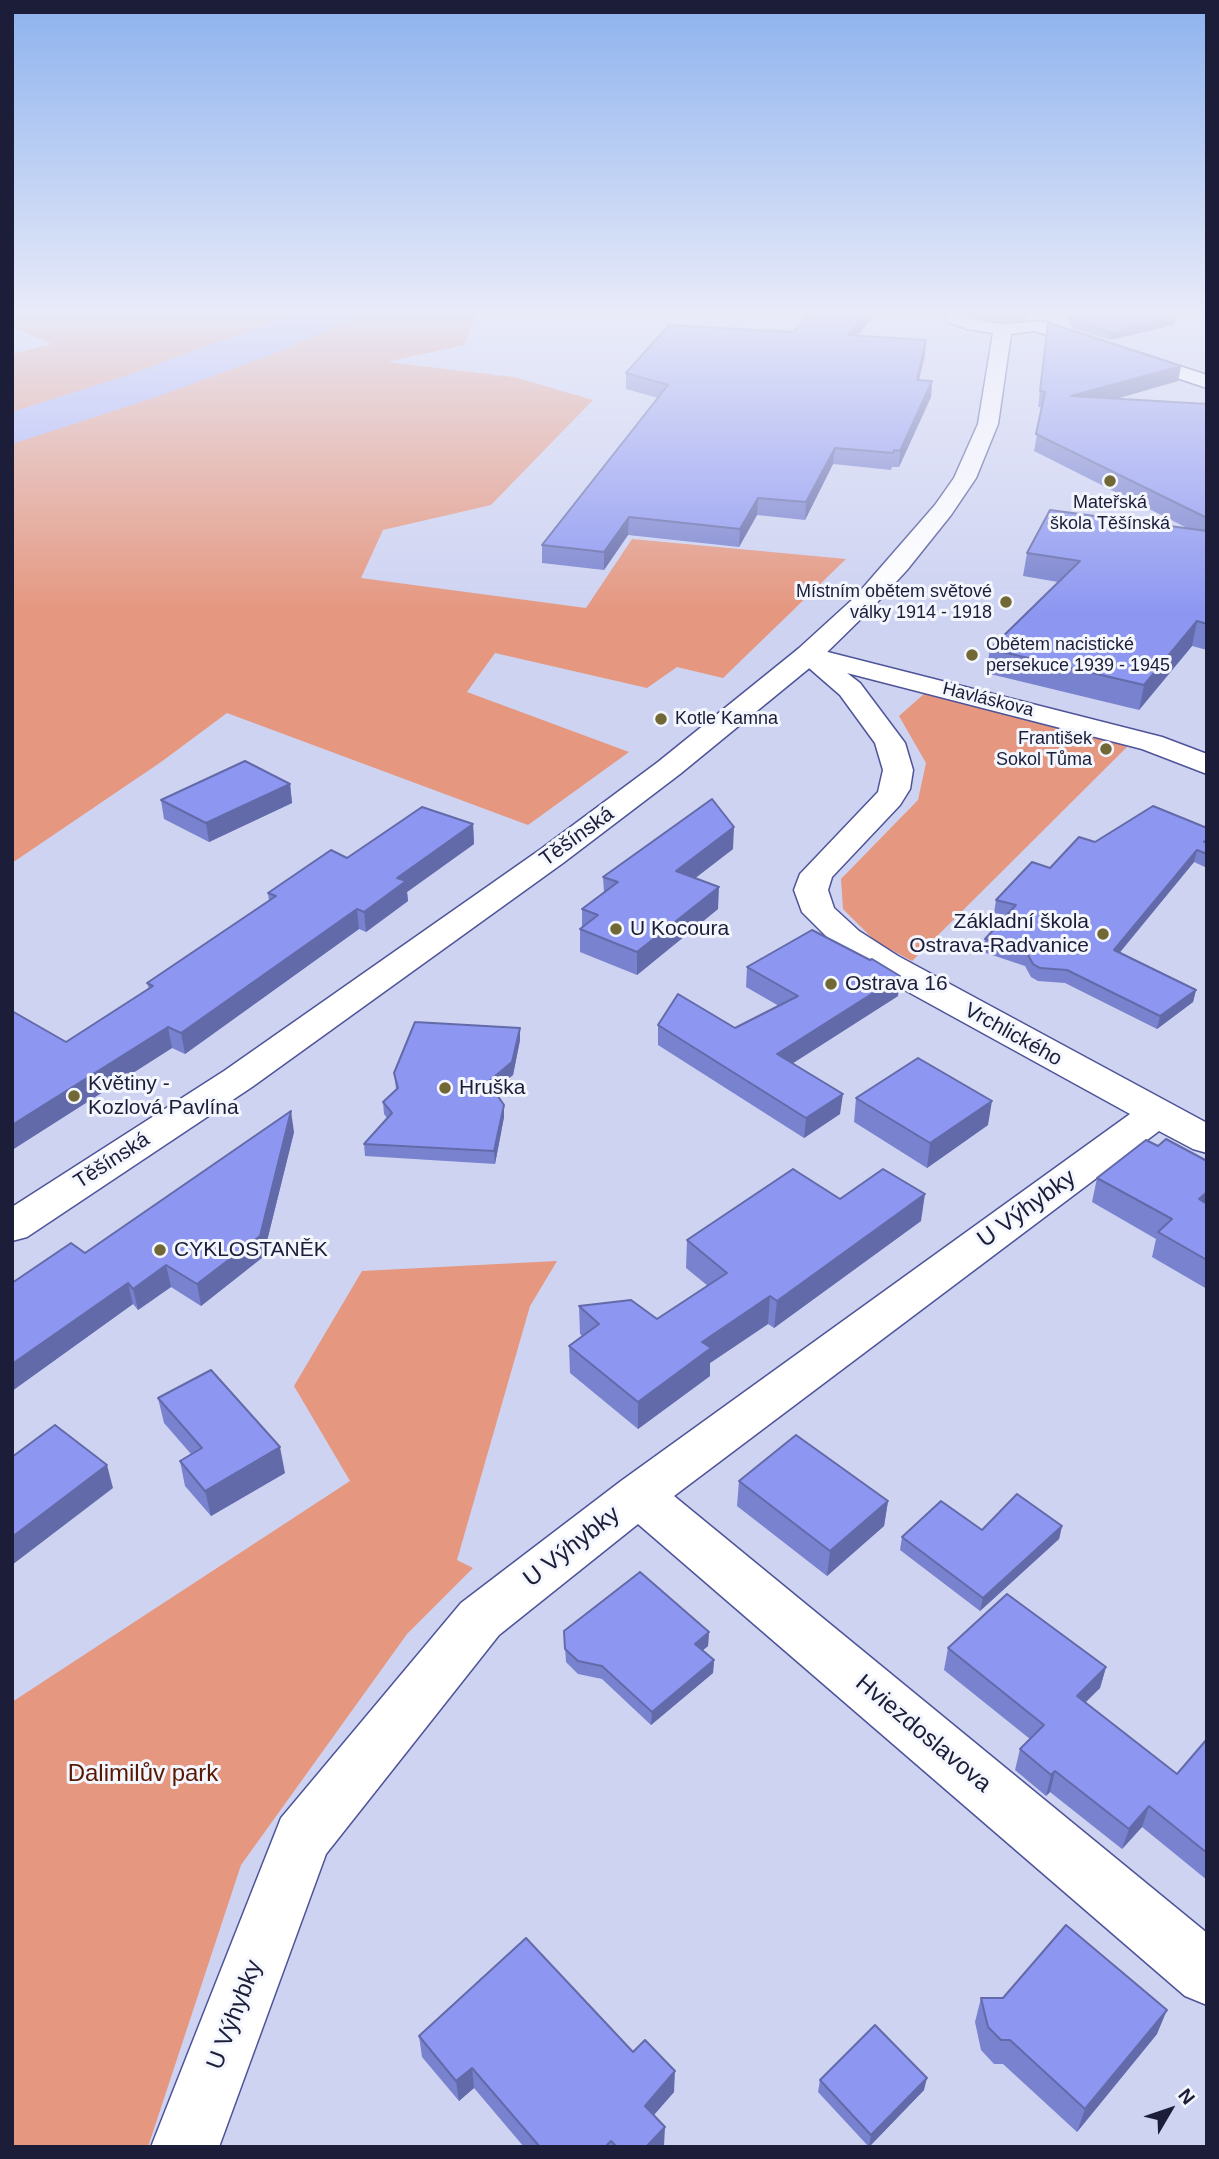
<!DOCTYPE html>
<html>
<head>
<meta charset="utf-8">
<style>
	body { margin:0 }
	#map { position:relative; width:1219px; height:2159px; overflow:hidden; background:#ced3f2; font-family:Helvetica,sans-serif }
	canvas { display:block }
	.frame { position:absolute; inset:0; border:14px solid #1b1d39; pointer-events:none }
	.north { position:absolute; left:1135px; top:2075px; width:70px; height:70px; -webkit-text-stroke:5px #f4f6fe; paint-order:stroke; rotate:51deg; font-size:19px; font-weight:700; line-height:28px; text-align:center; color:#1b1d39 }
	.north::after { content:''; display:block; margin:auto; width:24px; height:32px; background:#1b1d39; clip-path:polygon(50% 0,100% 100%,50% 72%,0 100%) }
</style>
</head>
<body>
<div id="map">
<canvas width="1219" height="2159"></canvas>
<div class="frame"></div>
<div class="north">N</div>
</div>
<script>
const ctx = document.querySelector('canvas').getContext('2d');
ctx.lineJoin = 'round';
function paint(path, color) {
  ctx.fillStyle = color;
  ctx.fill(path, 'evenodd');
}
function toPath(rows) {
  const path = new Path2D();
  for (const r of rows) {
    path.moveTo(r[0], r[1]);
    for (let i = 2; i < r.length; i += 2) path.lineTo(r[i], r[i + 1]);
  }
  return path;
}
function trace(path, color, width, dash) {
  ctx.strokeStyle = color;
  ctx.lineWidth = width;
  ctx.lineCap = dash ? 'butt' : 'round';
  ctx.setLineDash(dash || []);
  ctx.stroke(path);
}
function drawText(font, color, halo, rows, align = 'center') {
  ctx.font = font + ' Helvetica,sans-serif';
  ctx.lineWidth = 6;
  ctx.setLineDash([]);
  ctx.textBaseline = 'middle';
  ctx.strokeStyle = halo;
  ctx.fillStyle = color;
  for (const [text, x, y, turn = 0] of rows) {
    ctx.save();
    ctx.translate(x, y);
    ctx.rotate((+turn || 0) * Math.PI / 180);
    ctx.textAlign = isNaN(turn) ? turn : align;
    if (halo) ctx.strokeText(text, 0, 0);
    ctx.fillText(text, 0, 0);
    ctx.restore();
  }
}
paint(toPath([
	[12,311,477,311,464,345,387,362,514,377,593,400,491,505,383,530,361,578,586,608,632,539,846,559,723,678,677,667,647,688,495,653,467,692,629,752,528,825,227,713,161,762,12,863,12,354,52,344,12,327],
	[969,311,1023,311,1030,317,1017,323,992,323,971,318,967,314],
	[925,693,1128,746,912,961,875,941,843,909,841,879,918,800,926,763,899,716],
	[557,1261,530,1306,457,1560,473,1568,407,1634,241,1865,148,2147,12,2147,12,1702,350,1481,294,1386,362,1271]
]), '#e5977f');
paint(toPath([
	[297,311,354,311,348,320,278,352,159,396,12,444,12,412,125,376,246,332,297,311]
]), '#a6aff8');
const street = toPath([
	[808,647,1162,737,1207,754,1207,774,1142,749,847,673,860,683,905,743,913,770,910,789,900,805,832,877,828,890,834,908,859,931,898,956,1207,1123,1207,1153,1193,1149,1159,1131,674,1496,1207,1933,1207,2005,1185,1996,638,1524,499,1635,326,1854,219,2147,151,2147,281,1818,461,1603,621,1481,1130,1114,872,972,835,945,802,912,794,890,800,874,878,792,883,770,875,743,840,695,794,655,798,649,808,647]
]);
const secondary = toPath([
	[943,311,961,311,962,315,976,320,1003,324,1042,321,1207,375,1207,388,1035,331,1011,334,998,424,976,478,951,515,907,570,872,608,818,661,680,774,563,863,252,1087,27,1237,12,1241,12,1207,224,1071,541,849,658,762,798,649,854,598,935,505,954,478,978,424,993,333,967,329,948,322,943,311]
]);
trace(street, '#4e5497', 3);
trace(secondary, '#4e5497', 3);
paint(street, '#fff');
paint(secondary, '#fff');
paint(toPath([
	[1064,311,1172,311,1176,317,1174,325,1110,340,1072,328],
	[1048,323,1181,366,1178,381,1116,399,1207,404,1207,650,1192,646,1139,710,986,673,990,649,1058,582,1023,576,1027,553,1187,528,1034,451,1042,407,1038,407],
	[793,332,858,336,925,355,919,380,932,381,931,397,899,467,892,467,891,470,833,464,805,520,757,515,739,547,628,535,604,570,542,563,542,545,658,398,626,389,626,373],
	[290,784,292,803,209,842,164,819,161,800],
	[473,824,474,844,407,892,408,901,366,932,359,929,185,1054,172,1048,12,1150,12,1011,66,1042,149,989,147,983,269,901,268,893,347,858],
	[1207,828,1207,868,1194,862,1120,952,1196,990,1193,1002,1157,1029,1065,983,1038,981,1031,977,1025,966,983,952,985,939,1007,915,994,913,996,900,1095,842],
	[733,849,695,878,718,909,637,975,580,952,580,929,582,927,582,909,604,893,603,877],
	[747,967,898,996,793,1063,840,1114,804,1138,658,1045,658,1025,735,1028,779,1006,746,987],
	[520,1028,520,1040,513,1075,494,1090,504,1105,504,1117,495,1164,365,1156,364,1144,387,1118,384,1114,383,1102,396,1089,394,1073],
	[856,1098,988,1125,927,1168,854,1122],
	[294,1132,263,1257,201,1306,171,1287,138,1310,133,1304,12,1391,12,1283,85,1253],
	[1158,1146,1207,1161,1207,1289,1152,1257,1156,1239,1092,1202,1097,1178],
	[840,1199,921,1221,774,1328,768,1324,710,1363,710,1376,638,1429,570,1373,569,1346,582,1336,580,1334,579,1306,657,1319,708,1286,686,1268,687,1240],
	[158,1398,285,1473,211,1516,185,1486,180,1461,191,1454,164,1423],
	[739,1481,888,1501,884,1526,827,1576,737,1506],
	[1062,1526,1059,1539,980,1611,900,1550,902,1537,982,1530],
	[564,1631,709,1632,708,1646,703,1650,714,1660,713,1673,651,1725,602,1679,578,1674,566,1662],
	[948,1648,1106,1667,1100,1688,1085,1702,1177,1774,1207,1739,1207,1880,1142,1827,1122,1849,1050,1792,1046,1796,1015,1770,1020,1749,1030,1739,944,1670],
	[981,1998,1157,2034,1077,2132,1003,2064,994,2064,981,2050,975,2022],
	[419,2036,633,2052,674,2092,654,2115,664,2147,524,2147,474,2088,459,2101,422,2057],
	[820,2080,924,2090,869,2147,818,2092]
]), '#7982cf');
paint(toPath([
	[867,311,877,311,847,350,848,335],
	[1176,317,1174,325,1110,340,1111,333],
	[926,340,925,355,915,395,917,380],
	[1181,366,1178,381,1069,412,1071,396],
	[932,381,931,397,899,467,900,451],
	[835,448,833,464,805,520,806,502],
	[758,498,757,515,739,547,740,529],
	[629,517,628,535,604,570,604,552],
	[1197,621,1192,646,1139,710,1144,685],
	[290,784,292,803,209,842,206,823],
	[473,824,474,844,407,892,408,901,366,932,364,912,397,878],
	[734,827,733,849,676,893,676,871],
	[1197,850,1194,862,1112,962,1114,950],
	[719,887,718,909,637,975,637,952],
	[357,909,359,929,185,1054,181,1033],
	[900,976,898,996,776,1074,777,1054],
	[1196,990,1193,1002,1157,1029,1160,1016],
	[168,1027,172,1048,12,1150,12,1125],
	[520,1028,520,1040,513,1075,488,1095,488,1082],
	[843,1094,840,1114,804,1138,806,1118],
	[992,1101,988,1125,927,1168,930,1143],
	[504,1105,504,1117,495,1164,494,1151],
	[291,1111,294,1132,263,1257,201,1306,197,1284],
	[1207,1192,1207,1211,1199,1199],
	[925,1194,921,1221,774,1328,777,1301],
	[166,1265,171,1287,138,1310,133,1289],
	[128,1283,133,1304,12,1391,12,1364],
	[770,1296,768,1324,710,1363,710,1376,638,1429,638,1402,702,1342],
	[280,1447,285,1473,211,1516,205,1491],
	[107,1465,113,1488,12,1565,12,1537],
	[888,1501,884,1526,827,1576,830,1551],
	[1062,1526,1059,1539,980,1611,983,1598],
	[709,1632,708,1646,695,1657,695,1644],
	[714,1660,713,1673,651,1725,652,1712],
	[1106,1667,1100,1688,1071,1717,1077,1696],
	[1055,1771,1050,1792,1046,1796,1051,1775],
	[1149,1806,1142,1827,1122,1849,1129,1829],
	[1167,2010,1157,2034,1077,2132,1085,2109],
	[472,2068,474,2088,459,2101,456,2081],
	[675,2071,674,2092,644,2126,645,2106],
	[927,2078,924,2090,869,2147,871,2135],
	[665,2127,664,2146,646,2147]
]), '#636aa9');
const building = toPath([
	[812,311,867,311,848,335,926,340,917,380,932,381,900,451,894,450,893,453,835,448,806,502,758,498,740,529,629,517,604,552,542,545,668,385,626,373,669,325,793,332,812,311],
	[1068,311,1172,311,1176,317,1111,333,1073,320,1068,311],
	[1048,323,1181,366,1071,396,1207,404,1207,518,1036,434,1045,392,1040,391,1048,323],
	[1050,510,1207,531,1207,624,1197,621,1144,685,990,649,1080,561,1027,553,1050,510],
	[245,761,290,784,206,823,161,800,245,761],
	[712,799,734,827,676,871,719,887,637,952,580,929,598,915,582,909,618,882,603,877,712,799],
	[1153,806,1207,828,1207,839,1204,842,1207,840,1207,854,1197,850,1114,950,1196,990,1160,1016,1067,970,1040,968,1033,964,1027,953,985,939,1016,905,996,900,1032,862,1050,868,1079,837,1095,842,1153,806],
	[422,807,473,824,397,878,406,881,364,912,357,909,181,1033,168,1027,12,1125,12,1011,66,1042,153,986,147,983,276,896,268,893,331,850,347,858,422,807],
	[812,930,870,960,872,959,900,976,777,1054,843,1094,806,1118,658,1025,678,994,735,1028,798,996,747,967,812,930],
	[415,1022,520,1028,512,1062,488,1082,504,1105,494,1151,364,1144,392,1113,383,1102,398,1088,394,1073,415,1022],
	[918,1058,992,1101,930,1143,856,1098,918,1058],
	[291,1111,260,1236,197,1284,166,1265,133,1289,128,1283,12,1364,12,1283,71,1243,85,1253,291,1111],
	[1166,1139,1207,1161,1207,1192,1199,1199,1207,1204,1207,1260,1158,1232,1172,1219,1097,1178,1146,1140,1158,1146,1166,1139],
	[793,1169,840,1199,883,1169,925,1194,777,1301,770,1296,702,1342,711,1348,638,1402,569,1346,599,1324,579,1306,631,1300,657,1319,727,1273,687,1240,793,1169],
	[211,1370,280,1447,205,1491,180,1461,202,1448,158,1398,211,1370],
	[55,1425,107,1465,12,1537,12,1457,55,1425],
	[796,1435,888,1501,830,1551,739,1481,796,1435],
	[1017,1494,1062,1526,983,1598,902,1537,941,1501,982,1530,1017,1494],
	[640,1572,709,1632,695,1644,714,1660,652,1712,602,1666,578,1661,565,1649,564,1631,640,1572],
	[1007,1594,1106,1667,1077,1696,1177,1774,1207,1739,1207,1853,1149,1806,1129,1829,1055,1771,1051,1775,1020,1749,1044,1725,948,1648,1007,1594],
	[1066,1925,1167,2010,1085,2109,1010,2040,1001,2040,988,2027,981,1998,1003,1998,1066,1925],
	[526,1938,633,2052,645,2040,675,2071,645,2106,665,2127,646,2147,617,2147,611,2141,605,2147,540,2147,472,2068,456,2081,419,2036,526,1938],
	[875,2025,927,2078,871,2135,820,2080,875,2025]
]);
paint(building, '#8d97f1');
trace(building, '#636aa9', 2);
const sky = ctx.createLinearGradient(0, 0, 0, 613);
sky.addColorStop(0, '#8db2ee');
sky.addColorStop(0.51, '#e9ebf9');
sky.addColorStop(1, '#e9ebf900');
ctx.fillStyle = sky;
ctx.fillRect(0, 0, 1219, 613);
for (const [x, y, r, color] of [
	[1110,481,7,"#726835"],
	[1006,602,7,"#726835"],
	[972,655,7,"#726835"],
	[661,719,7,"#726835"],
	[1106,749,7,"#726835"],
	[616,929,7,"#726835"],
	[1103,934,7,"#726835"],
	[831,984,7,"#726835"],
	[445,1088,7,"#726835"],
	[74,1096,7,"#726835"],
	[160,1250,7,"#726835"]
]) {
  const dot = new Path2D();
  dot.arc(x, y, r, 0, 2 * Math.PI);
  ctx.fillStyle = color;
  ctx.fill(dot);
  trace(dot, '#f4f6fe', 2.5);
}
drawText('18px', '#1b1d39', '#f4f6fe', [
	["Mateřská",1110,503,"center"],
	["škola Těšínská",1110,524,"center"],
	["Místním obětem světové",992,592],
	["války 1914 - 1918",992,613],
	["Obětem nacistické",986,645,"left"],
	["persekuce 1939 - 1945",986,666,"left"],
	["Kotle Kamna",675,719,"left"],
	["František",1092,739],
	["Sokol Tůma",1092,760]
], 'right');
drawText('18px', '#1b1d39', '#f4f6fe', [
	["Havláskova",988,700,14]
]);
drawText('21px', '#1b1d39', '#f4f6fe', [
	["Těšínská",577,837,-36],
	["Vrchlického",1013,1035,29],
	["Těšínská",112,1161,-33]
]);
drawText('21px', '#1b1d39', '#f4f6fe', [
	["Základní škola",1089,922,"right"],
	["Ostrava-Radvanice",1089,946,"right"],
	["U Kocoura",630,929],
	["Ostrava 16",845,984],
	["Květiny -",88,1084],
	["Kozlová Pavlína",88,1108],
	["Hruška",459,1088],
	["CYKLOSTANĚK",174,1250]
], 'left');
drawText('24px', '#1b1d39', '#f4f6fe', [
	["U Výhybky",1027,1209,-36],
	["U Výhybky",572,1547,-38],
	["Hviezdoslavova",923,1734,40],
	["U Výhybky",235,2015,-69]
]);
drawText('24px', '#571904', '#f4f6fe', [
	["Dalimilův park",143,1774]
]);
</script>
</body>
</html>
